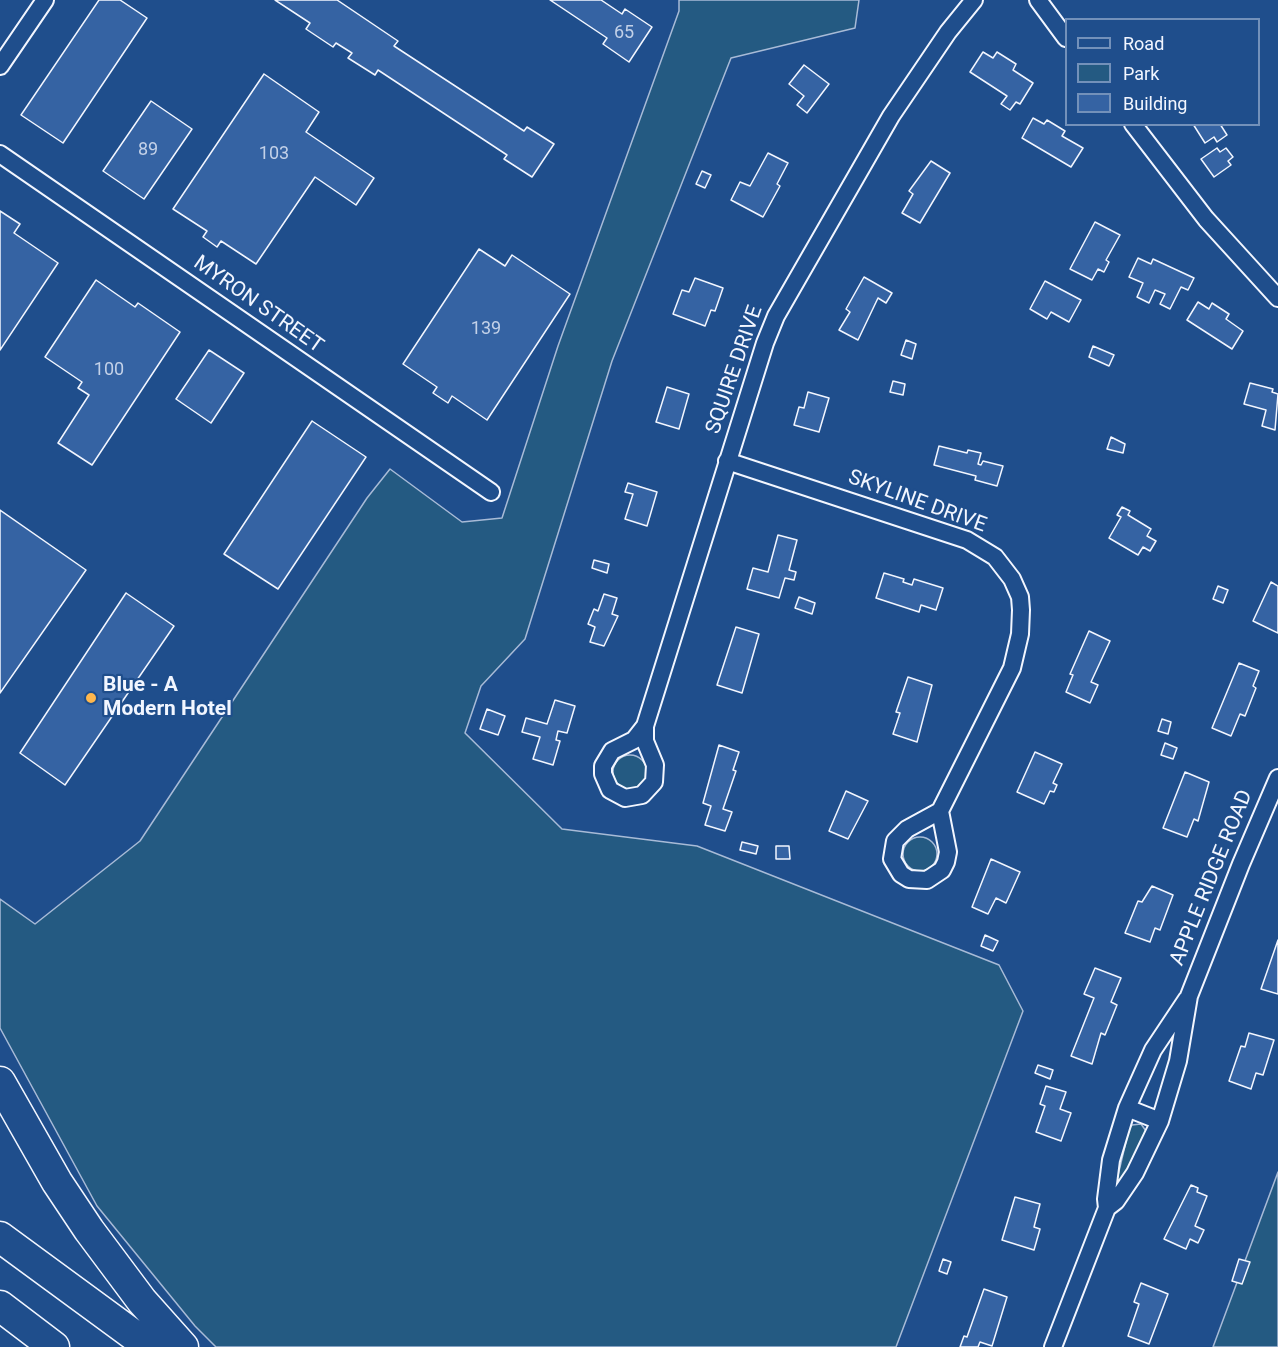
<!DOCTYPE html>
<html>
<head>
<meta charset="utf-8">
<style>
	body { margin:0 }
	#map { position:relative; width:1278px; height:1347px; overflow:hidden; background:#1f4e8c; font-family:Roboto,sans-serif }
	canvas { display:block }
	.legend { position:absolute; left:1065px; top:18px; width:195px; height:108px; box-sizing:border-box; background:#1f4e8c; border:2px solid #7391ba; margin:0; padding:8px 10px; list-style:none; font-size:18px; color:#f2f6ff }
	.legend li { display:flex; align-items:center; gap:12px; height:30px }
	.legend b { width:30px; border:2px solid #7391ba }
</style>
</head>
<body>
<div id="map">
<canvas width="1278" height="1347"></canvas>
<ul class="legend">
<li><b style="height:8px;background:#1f4e8c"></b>Road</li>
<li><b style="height:16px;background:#245a82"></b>Park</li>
<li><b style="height:16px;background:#3563a3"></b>Building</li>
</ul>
</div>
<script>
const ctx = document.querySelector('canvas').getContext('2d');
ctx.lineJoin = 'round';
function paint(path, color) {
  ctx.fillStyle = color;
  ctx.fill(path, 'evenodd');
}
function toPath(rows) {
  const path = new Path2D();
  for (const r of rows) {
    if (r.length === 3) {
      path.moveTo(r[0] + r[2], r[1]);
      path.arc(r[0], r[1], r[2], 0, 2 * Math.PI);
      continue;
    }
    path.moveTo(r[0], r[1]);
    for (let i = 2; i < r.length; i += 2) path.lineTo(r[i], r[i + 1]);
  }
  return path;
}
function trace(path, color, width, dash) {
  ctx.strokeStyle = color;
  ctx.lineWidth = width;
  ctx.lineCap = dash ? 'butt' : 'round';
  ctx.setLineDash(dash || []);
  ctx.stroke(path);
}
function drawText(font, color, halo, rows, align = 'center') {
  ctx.font = font + ' Roboto,sans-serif';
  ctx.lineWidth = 4.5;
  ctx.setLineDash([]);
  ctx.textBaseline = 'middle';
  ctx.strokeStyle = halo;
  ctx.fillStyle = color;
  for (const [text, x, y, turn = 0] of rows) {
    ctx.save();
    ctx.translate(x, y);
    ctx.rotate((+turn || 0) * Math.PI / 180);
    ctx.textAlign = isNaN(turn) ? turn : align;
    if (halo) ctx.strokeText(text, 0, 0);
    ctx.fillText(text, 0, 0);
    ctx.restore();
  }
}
const green = toPath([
	[679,0,859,0,855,28,731,58,612,361,525,639,481,686,465,733,562,829,697,846,999,965,1023,1011,896,1347,216,1347,195,1326,97,1206,0,1028,0,899,35,924,140,841,367,498,390,469,462,522,502,518,558,346,679,11,679,0],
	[630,772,17],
	[920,854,17],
	[1141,1124,1146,1131,1121,1188,1115,1188,1129,1129,1132,1125,1141,1124],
	[1278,1172,1278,1347,1213,1347,1278,1172]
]);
paint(green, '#245a82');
trace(green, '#a8bbd7', 1.5);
const building = toPath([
	[99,0,120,0,147,18,63,143,21,115,99,0],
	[275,0,337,0,398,41,394,46,524,131,527,127,554,144,532,177,504,159,507,155,378,70,375,75,348,58,352,53,336,43,333,47,306,29,310,23,275,0],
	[550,0,601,0,622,14,625,9,652,27,629,62,603,44,607,38,550,0],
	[983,52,993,58,997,52,1016,64,1013,70,1033,83,1020,104,1016,102,1010,110,1001,104,1007,96,970,72,983,52],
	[804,65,829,84,807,113,797,105,804,96,789,84,804,65],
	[264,74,319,112,306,132,374,178,356,205,315,177,256,264,221,241,217,247,203,237,207,231,173,209,264,74],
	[151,101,192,129,144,199,103,171,151,101],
	[1033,118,1044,124,1047,120,1065,131,1062,136,1083,148,1071,167,1022,138,1033,118],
	[1193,124,1220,124,1227,135,1217,142,1214,137,1205,143,1193,124],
	[1217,148,1220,152,1226,148,1233,157,1228,161,1231,165,1214,177,1201,159,1217,148],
	[768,153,788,163,777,184,780,186,763,217,731,200,740,182,750,186,768,153],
	[931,161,950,173,920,223,902,213,913,194,909,191,931,161],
	[702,171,711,175,705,188,696,184,702,171],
	[0,211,20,224,14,233,58,263,0,350,0,211],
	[1095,222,1120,235,1106,260,1109,262,1104,272,1098,269,1092,280,1070,269,1095,222],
	[479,249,505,266,512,255,570,294,487,420,452,396,448,403,433,393,437,387,403,364,479,249],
	[1138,258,1151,264,1153,259,1194,278,1188,290,1181,287,1170,309,1160,304,1165,294,1155,290,1149,303,1137,297,1143,283,1129,277,1138,258],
	[864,277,892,293,886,303,878,298,858,340,839,330,850,312,846,309,864,277],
	[695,278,723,288,715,311,711,310,705,326,673,314,682,290,689,292,695,278],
	[96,280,135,307,138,303,180,332,92,465,58,443,89,395,78,388,82,382,45,357,96,280],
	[1045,281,1081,300,1069,322,1051,312,1047,319,1030,309,1045,281],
	[1198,302,1209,309,1212,303,1229,314,1226,319,1243,331,1232,349,1187,320,1198,302],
	[906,340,916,344,912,359,901,355,906,340],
	[1093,346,1114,355,1109,366,1089,357,1093,346],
	[209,350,244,373,211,423,176,399,209,350],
	[893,381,905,384,903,395,890,392,893,381],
	[1250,383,1273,389,1272,392,1278,394,1275,430,1262,426,1266,410,1244,404,1250,383],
	[667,387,689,394,679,429,656,422,667,387],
	[808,392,829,398,819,432,794,425,799,407,804,408,808,392],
	[312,421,366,457,278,589,224,554,312,421],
	[1111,437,1125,444,1123,453,1107,449,1111,437],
	[939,446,967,453,968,450,981,453,978,464,981,465,983,461,1003,466,997,486,975,480,976,476,934,465,939,446],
	[628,483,657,492,647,526,625,519,633,494,625,492,628,483],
	[1122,507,1130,511,1128,515,1151,529,1147,536,1156,541,1150,551,1143,547,1138,555,1109,538,1121,517,1117,515,1122,507],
	[0,510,86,570,0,693,0,510],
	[778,535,797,540,789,570,796,572,794,580,785,578,779,598,747,589,753,568,768,572,778,535],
	[594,560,609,564,607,573,592,568,594,560],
	[884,573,904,579,903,582,912,585,914,579,943,588,936,610,921,605,919,612,876,598,884,573],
	[1271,582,1278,586,1278,633,1253,621,1271,582],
	[1218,586,1228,590,1223,603,1213,599,1218,586],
	[126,593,174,626,65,785,20,753,126,593],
	[604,594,617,598,612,614,618,616,604,646,590,642,595,627,588,624,594,609,598,611,604,594],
	[799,597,815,603,812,614,795,608,799,597],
	[736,627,759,634,742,693,717,685,736,627],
	[1089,631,1110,641,1091,682,1098,685,1090,703,1066,692,1073,675,1070,674,1089,631],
	[1239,663,1259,671,1253,686,1256,688,1245,716,1240,714,1231,736,1212,728,1239,663],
	[908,677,932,685,917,742,893,734,900,713,896,712,908,677],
	[555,700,575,706,567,733,558,731,556,740,560,741,553,765,533,759,540,737,522,732,526,718,547,724,555,700],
	[487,709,505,716,498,735,480,729,487,709],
	[1162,719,1171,722,1168,734,1158,731,1162,719],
	[1165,743,1177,748,1173,759,1161,755,1165,743],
	[719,745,739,752,733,770,736,771,723,809,732,812,725,831,705,825,711,806,703,803,719,745],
	[1035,752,1062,764,1053,783,1057,785,1054,792,1050,791,1044,804,1017,792,1035,752],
	[1185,772,1209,782,1198,821,1194,819,1187,837,1163,828,1185,772],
	[846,791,868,801,848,839,829,831,846,791],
	[742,842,758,846,756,854,740,850,742,842],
	[776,846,789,846,790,859,776,859,776,846],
	[991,859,1020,872,1006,903,996,898,988,914,972,907,991,859],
	[1152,886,1173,895,1160,930,1155,928,1150,942,1125,933,1138,901,1142,902,1152,886],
	[985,935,998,941,993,951,981,946,985,935],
	[1278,940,1278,994,1261,989,1278,940],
	[1095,968,1121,978,1111,1002,1117,1005,1105,1035,1101,1033,1092,1064,1071,1056,1094,998,1084,994,1095,968],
	[1249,1033,1274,1040,1263,1075,1256,1073,1251,1089,1229,1081,1241,1046,1245,1047,1249,1033],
	[1038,1065,1053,1070,1050,1079,1035,1073,1038,1065],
	[1046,1086,1066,1092,1060,1109,1071,1113,1061,1141,1036,1132,1045,1106,1040,1104,1046,1086],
	[1191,1185,1198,1188,1197,1192,1207,1196,1195,1226,1204,1230,1198,1243,1190,1239,1186,1249,1164,1239,1191,1185],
	[1015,1197,1040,1204,1034,1227,1040,1229,1034,1250,1002,1240,1015,1197],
	[943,1259,951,1262,947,1274,939,1271,943,1259],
	[1239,1259,1250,1262,1242,1284,1232,1281,1239,1259],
	[1141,1283,1168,1294,1149,1344,1128,1336,1139,1304,1134,1302,1141,1283],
	[984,1289,1007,1297,992,1346,980,1342,978,1347,960,1347,964,1336,967,1337,984,1289]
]);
paint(building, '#3563a3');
trace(building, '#f2f6ff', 1.5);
const street = toPath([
	[1038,0,1066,38],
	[0,66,45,0],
	[1133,124,1206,219,1278,298],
	[0,154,491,492],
	[727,461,967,540,995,557,1012,579,1020,597,1021,610,1020,634,1012,668,940,811],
	[645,726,634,740,612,751,603,766,603,774,610,790,625,798,642,795,654,782,655,765,645,741,645,726,765,343,776,316,891,116,948,32,974,0],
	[940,811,948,852,946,862,942,870,927,880,909,879,901,874,892,859,895,841,907,829,940,811],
	[1127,1108,1160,1121],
	[1107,1208,1116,1201,1135,1173,1160,1121,1178,1061,1189,996,1241,864,1278,778],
	[1053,1347,1107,1208,1106,1199,1111,1160,1127,1108,1153,1050,1187,999]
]);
const highway = toPath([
	[0,1082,57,1182,89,1230,142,1301,183,1347],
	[0,1237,150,1347],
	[0,1306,54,1347]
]);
trace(street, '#f2f6ff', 20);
trace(highway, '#f2f6ff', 33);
trace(street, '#1f4e8c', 16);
trace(highway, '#1f4e8c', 30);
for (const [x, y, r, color] of [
	[91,698,6,"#ffb74d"]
]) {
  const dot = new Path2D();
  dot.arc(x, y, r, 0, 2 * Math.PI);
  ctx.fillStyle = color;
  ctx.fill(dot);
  trace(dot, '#1f4e8c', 2);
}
drawText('18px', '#c3d1e8', null, [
	["65",624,33],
	["89",148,150],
	["103",274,154],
	["139",486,329],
	["100",109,370]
]);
drawText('21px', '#f2f6ff', '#1f4e8c', [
	["MYRON STREET",258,305,35],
	["SQUIRE DRIVE",735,370,-71],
	["SKYLINE DRIVE",917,502,20],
	["APPLE RIDGE ROAD",1212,878,-68]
]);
drawText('bold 21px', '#f2f6ff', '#1f4e8c', [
	["Blue - A",103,686],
	["Modern Hotel",103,710]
], 'left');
</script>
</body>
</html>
